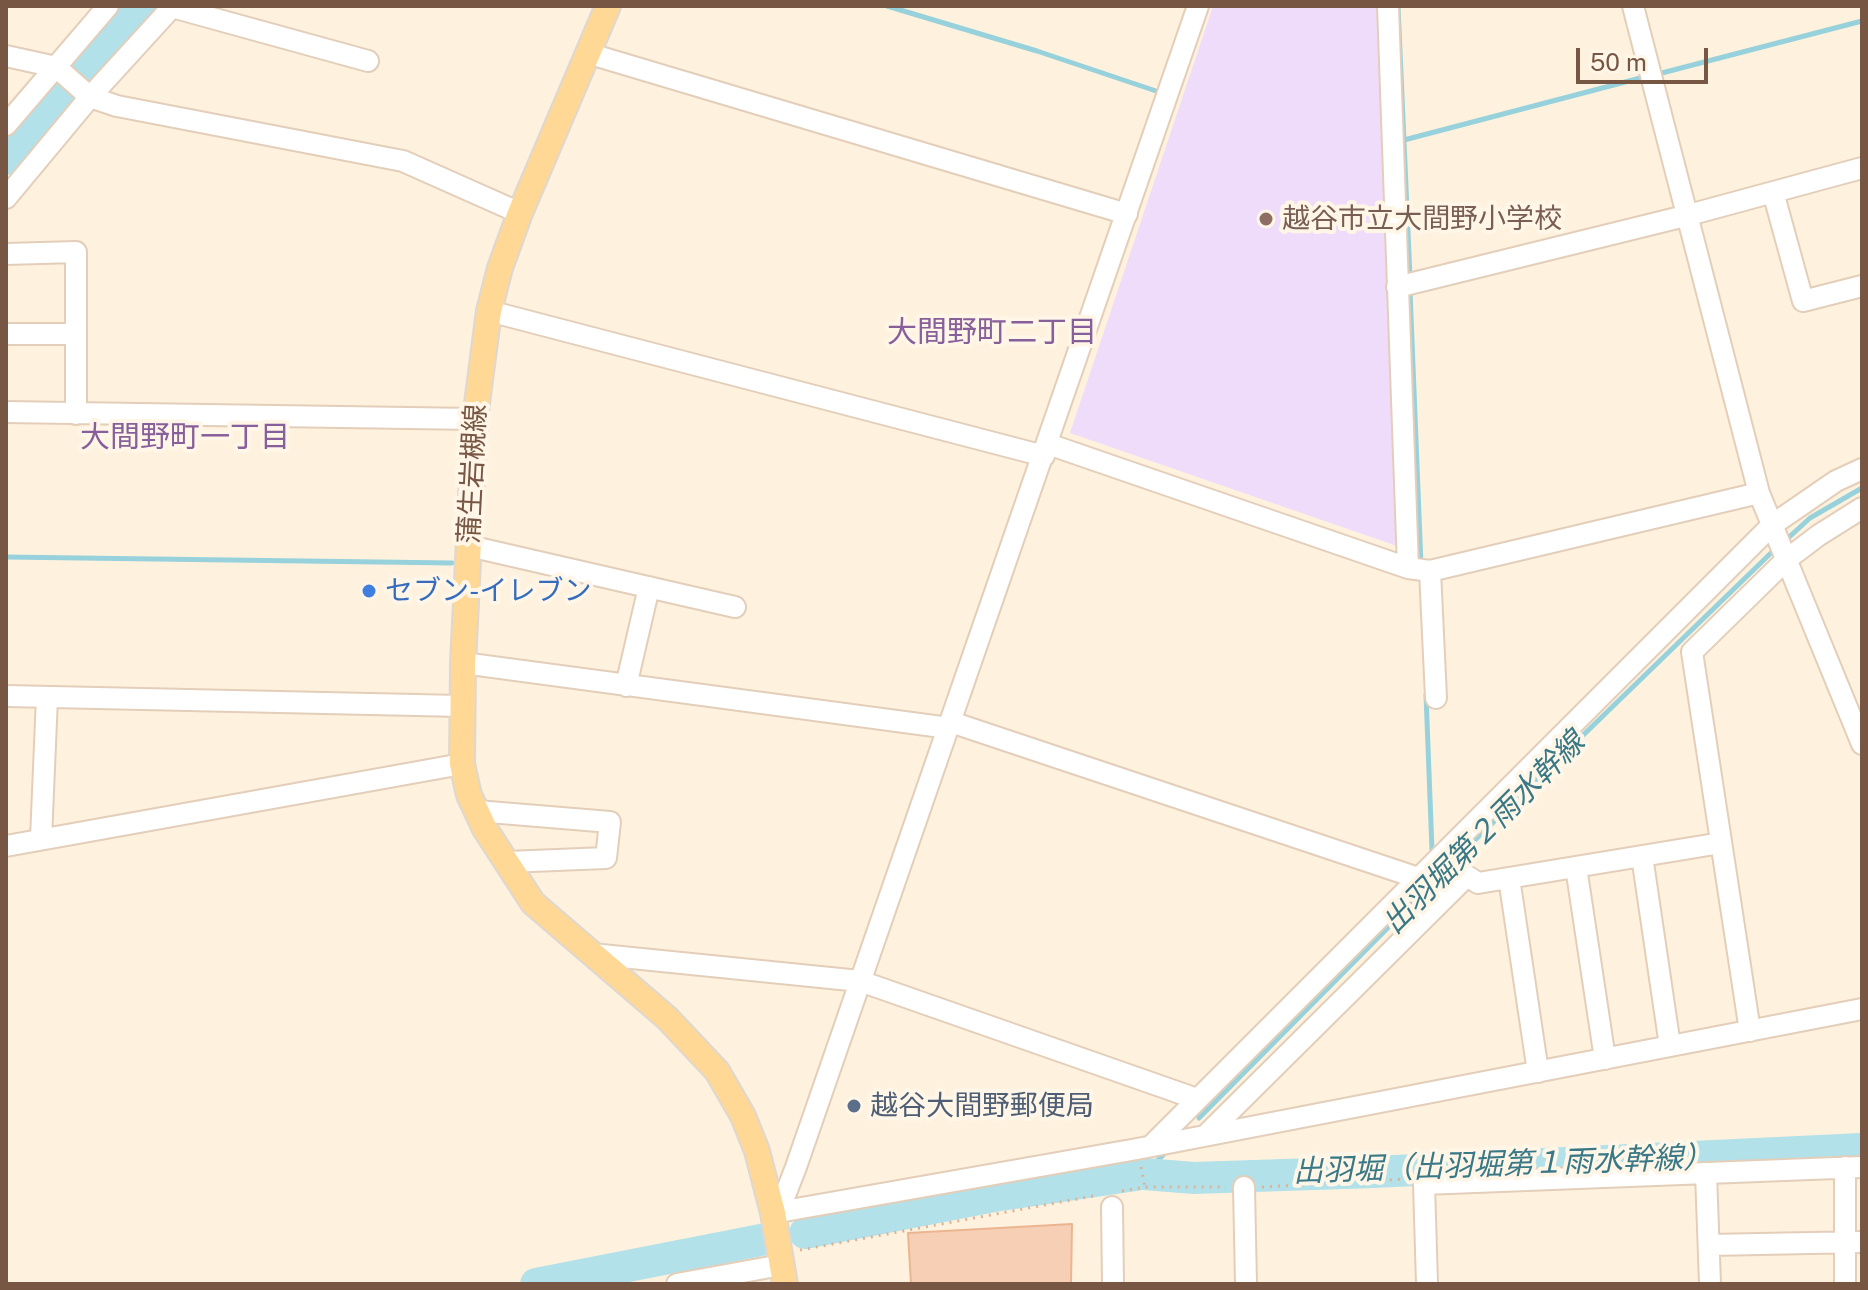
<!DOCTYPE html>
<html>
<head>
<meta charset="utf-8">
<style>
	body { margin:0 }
	#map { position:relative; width:1868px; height:1290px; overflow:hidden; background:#fef2de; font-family:"Public Sans",sans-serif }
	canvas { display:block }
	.frame { position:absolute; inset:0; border:8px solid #775744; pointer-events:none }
	.scale { position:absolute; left:1576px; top:48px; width:132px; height:36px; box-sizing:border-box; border:4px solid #775744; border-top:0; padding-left:10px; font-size:24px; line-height:28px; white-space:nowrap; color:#775744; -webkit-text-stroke:6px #fff6e7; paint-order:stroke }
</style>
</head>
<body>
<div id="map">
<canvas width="1868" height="1290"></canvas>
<div class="frame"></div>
<div class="scale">50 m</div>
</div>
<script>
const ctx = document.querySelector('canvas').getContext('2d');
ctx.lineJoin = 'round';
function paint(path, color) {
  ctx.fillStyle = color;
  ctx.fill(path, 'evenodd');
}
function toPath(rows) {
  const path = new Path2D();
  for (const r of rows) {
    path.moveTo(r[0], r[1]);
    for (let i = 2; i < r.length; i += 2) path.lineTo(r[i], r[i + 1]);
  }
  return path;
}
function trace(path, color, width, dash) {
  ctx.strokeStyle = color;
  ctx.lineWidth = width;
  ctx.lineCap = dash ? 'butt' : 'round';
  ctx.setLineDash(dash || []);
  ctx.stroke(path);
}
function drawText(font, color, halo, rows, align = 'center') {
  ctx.font = font + ' "Public Sans","Noto Sans JP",sans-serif';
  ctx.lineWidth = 8;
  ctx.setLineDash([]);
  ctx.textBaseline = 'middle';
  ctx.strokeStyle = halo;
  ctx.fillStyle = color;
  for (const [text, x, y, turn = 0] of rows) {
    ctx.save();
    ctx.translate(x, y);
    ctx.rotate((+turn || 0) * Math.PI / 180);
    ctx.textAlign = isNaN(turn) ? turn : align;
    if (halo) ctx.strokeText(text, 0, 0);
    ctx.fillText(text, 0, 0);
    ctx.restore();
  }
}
paint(toPath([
	[1213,6,1385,6,1400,547,1070,433]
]), '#efdcfa');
trace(toPath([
	[887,6,1037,51,1162,93],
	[1398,6,1410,277],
	[1658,74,1862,21],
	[1404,140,1648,76],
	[1410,291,1421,565],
	[1787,539,1810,518,1862,488],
	[6,557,452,563],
	[1426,695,1432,850,1437,855],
	[1199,1118,1475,840,1772,552],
	[1144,1174,1166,1152]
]), '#97d1dc', 5);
trace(toPath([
	[84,71,141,6],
	[6,159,60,98],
	[1144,1174,1194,1178,1374,1172,1862,1149],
	[805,1233,994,1196,1136,1175],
	[536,1284,761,1240]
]), '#b2e1e9', 32);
const building = toPath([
	[1072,1224,1071,1284,911,1284,908,1233,1072,1224]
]);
paint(building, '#f6cfb4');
trace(building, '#ebb592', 2);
const minor = toPath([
	[1388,6,1408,568],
	[1633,6,1759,493,1862,744],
	[172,7,368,61],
	[587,53,1127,214],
	[6,56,56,67,90,97,117,106,403,161,520,213],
	[6,125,108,6],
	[1773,192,1803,301,1862,286],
	[6,198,90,97,173,6],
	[6,254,76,252,76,414],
	[1397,287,1685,216,1862,168],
	[489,311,1044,456],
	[6,334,76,334],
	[6,412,475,419],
	[1048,444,1408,568,1430,571,1759,493],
	[469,546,735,607],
	[1430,571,1436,698],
	[463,663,949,728],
	[626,686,649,587],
	[6,696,461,706],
	[951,722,1418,878],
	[477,811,610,822,606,858,507,862],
	[41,839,47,697],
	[6,846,462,764],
	[1642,856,1670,1046],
	[1576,867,1605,1059],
	[1509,878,1538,1072],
	[592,954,860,981,1197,1099],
	[1750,1031,1692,652,1786,560,1819,535,1862,508],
	[1208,1133,1467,876,1478,883,1721,843],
	[1152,1145,1772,525,1836,481,1862,469],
	[1706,1173,1710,1284],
	[1244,1187,1246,1284],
	[1112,1207,1113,1284],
	[771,1209,784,1198,796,1167,1198,6],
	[773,1213,1137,1149,1862,1009],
	[1709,1245,1862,1242],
	[677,1284,781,1265],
	[1427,1284,1424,1184,1862,1167],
	[1845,1284,1845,1167]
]);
const major = toPath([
	[608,6,520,213,500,268,489,311,475,419,463,663,462,764,469,795,485,829,533,903,667,1018,717,1071,743,1116,757,1151,773,1213,785,1284]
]);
trace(minor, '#e3ceba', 24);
trace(major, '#ded7d2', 28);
trace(toPath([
	[1141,1167,1145,1187],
	[1262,1187,1406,1179],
	[1122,1191,1145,1187,1226,1187],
	[800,1250,1099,1195]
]), '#dbb297', 3, [2, 6]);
trace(minor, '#fff', 20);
trace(major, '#ffd895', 24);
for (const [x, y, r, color] of [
	[1266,219,8,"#8d6e63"],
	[369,591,8,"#3f7fe0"],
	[854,1106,8,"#5c6f8a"]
]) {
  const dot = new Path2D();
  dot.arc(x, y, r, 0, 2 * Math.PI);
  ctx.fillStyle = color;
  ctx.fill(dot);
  trace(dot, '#fff6e7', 3);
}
drawText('28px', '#785e54', '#fff6e7', [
	["越谷市立大間野小学校",1282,219]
], 'left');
drawText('28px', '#775744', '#fff6e7', [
	["蒲生岩槻線",473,474,-87]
]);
drawText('28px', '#366cbe', '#fff6e7', [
	["セブン-イレブン",385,591]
], 'left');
drawText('28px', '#4e5e75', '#fff6e7', [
	["越谷大間野郵便局",870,1106]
], 'left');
drawText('30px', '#875f9b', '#fff6e7', [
	["大間野町二丁目",992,333],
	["大間野町一丁目",185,438]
]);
drawText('italic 30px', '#397886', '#fff6e7', [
	["出羽堀第２雨水幹線",1484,833,-45],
	["出羽堀（出羽堀第１雨水幹線）",1503,1165,-2]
]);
</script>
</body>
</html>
